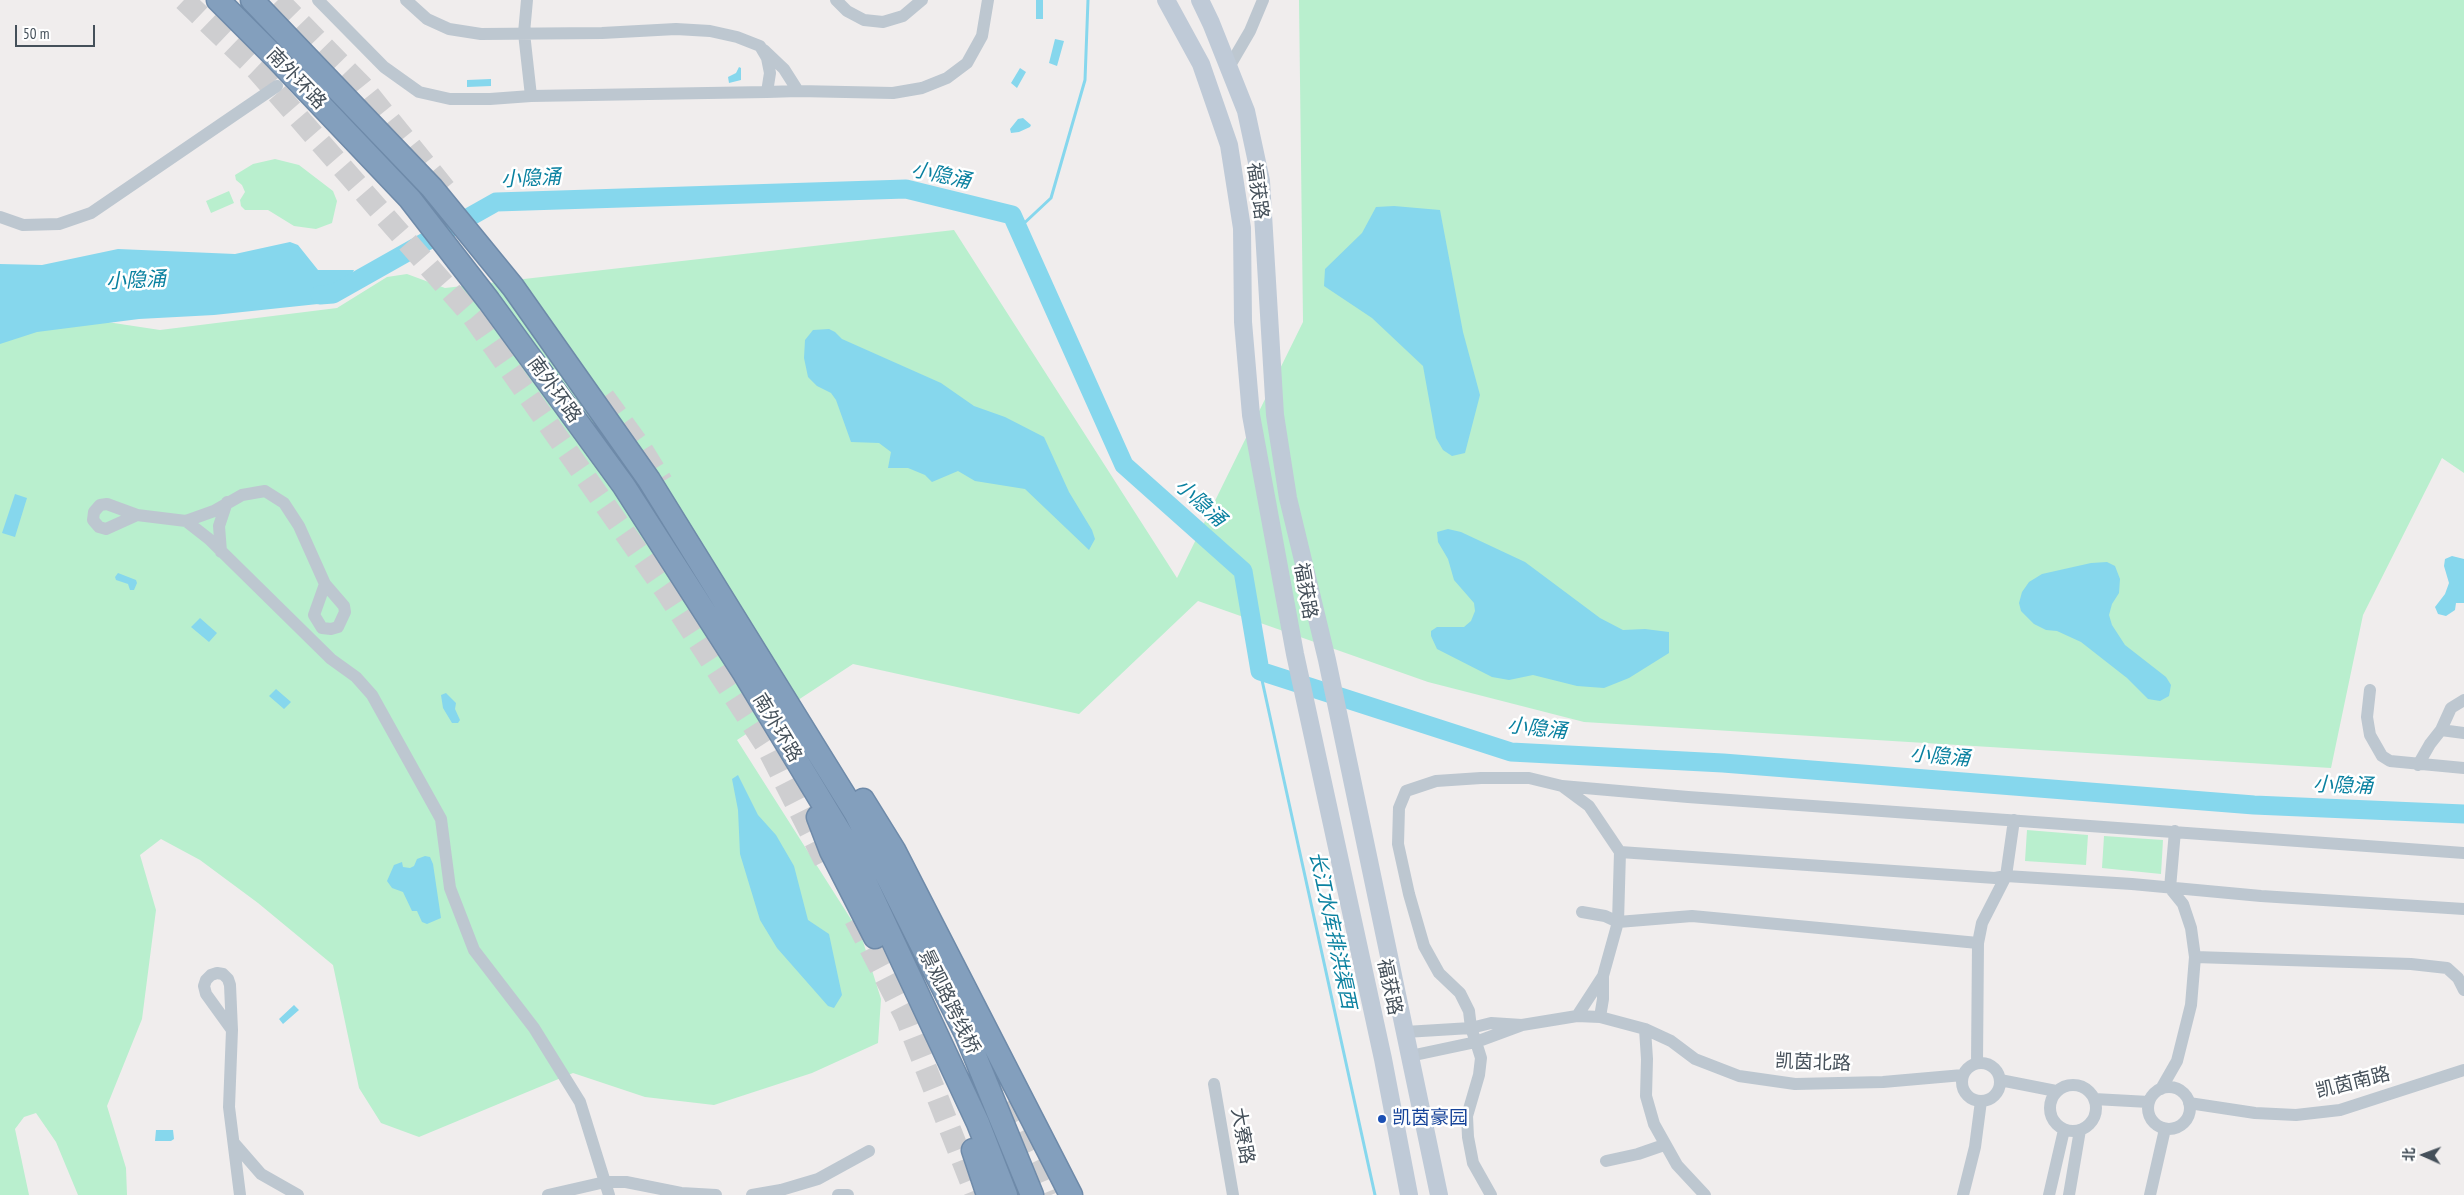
<!DOCTYPE html>
<html>
<head>
<meta charset="utf-8">
<style>
	body { margin:0 }
	#map { position:relative; width:2464px; height:1195px; overflow:hidden; background:#f0eded; font-family:"PT Sans Narrow","Noto Sans SC",sans-serif }
	canvas { display:block }
	.north { position:absolute; left:2399px; top:1130px; width:50px; height:50px; -webkit-text-stroke:4px #fff; paint-order:stroke; rotate:272deg; font-size:14px; font-weight:700; line-height:20px; text-align:center; color:#45505a }
	.north::after { content:''; display:block; margin:auto; width:18px; height:22px; background:#45505a; clip-path:polygon(50% 0,100% 100%,50% 72%,0 100%) }
	.scale { position:absolute; left:15px; top:25px; width:80px; height:22px; box-sizing:border-box; border:2px solid #45505a; border-top:0; padding-left:6px; font-size:15px; line-height:18px; white-space:nowrap; color:#45505a; -webkit-text-stroke:4px #fff; paint-order:stroke }
</style>
</head>
<body>
<div id="map">
<canvas width="2464" height="1195"></canvas>
<div class="north">北</div>
<div class="scale">50 m</div>
</div>
<script>
const ctx = document.querySelector('canvas').getContext('2d');
ctx.lineJoin = 'round';
function paint(path, color) {
  ctx.fillStyle = color;
  ctx.fill(path, 'evenodd');
}
function toPath(rows) {
  const path = new Path2D();
  for (const r of rows) {
    if (r.length === 3) {
      path.moveTo(r[0] + r[2], r[1]);
      path.arc(r[0], r[1], r[2], 0, 2 * Math.PI);
      continue;
    }
    path.moveTo(r[0], r[1]);
    for (let i = 2; i < r.length; i += 2) path.lineTo(r[i], r[i + 1]);
  }
  return path;
}
function trace(path, color, width, dash) {
  ctx.strokeStyle = color;
  ctx.lineWidth = width;
  ctx.lineCap = dash ? 'butt' : 'round';
  ctx.setLineDash(dash || []);
  ctx.stroke(path);
}
function drawText(font, color, halo, rows, align = 'center') {
  ctx.font = font + ' "PT Sans Narrow","Noto Sans SC",sans-serif';
  ctx.lineWidth = 5;
  ctx.setLineDash([]);
  ctx.textBaseline = 'middle';
  ctx.strokeStyle = halo;
  ctx.fillStyle = color;
  for (const [text, x, y, turn = 0] of rows) {
    ctx.save();
    ctx.translate(x, y);
    ctx.rotate((+turn || 0) * Math.PI / 180);
    ctx.textAlign = isNaN(turn) ? turn : align;
    if (halo) ctx.strokeText(text, 0, 0);
    ctx.fillText(text, 0, 0);
    ctx.restore();
  }
}
paint(toPath([
	[1299,0,2464,0,2464,473,2442,458,2363,615,2331,768,1584,722,1428,682,1198,601,1079,714,853,664,737,740,861,935,881,999,878,1043,812,1073,714,1105,645,1097,573,1073,419,1137,381,1123,359,1088,333,965,258,903,200,860,161,839,140,855,156,910,142,1019,107,1106,126,1168,127,1195,78,1195,56,1142,36,1113,24,1117,15,1129,29,1195,0,1195,0,325,94,320,160,330,337,308,387,277,407,274,445,288,954,230,1177,578,1303,322],
	[275,159,299,165,333,191,337,201,332,223,316,229,294,226,268,210,245,210,241,206,240,200,245,192,242,185,236,180,235,175,253,164],
	[229,191,234,203,211,213,206,201],
	[2027,830,2088,835,2086,865,2025,861],
	[2104,836,2163,840,2161,874,2102,868]
]), '#b9efce');
paint(toPath([
	[1036,0,1043,0,1043,19,1036,19],
	[1055,39,1064,41,1057,66,1049,63],
	[739,67,741,68,741,80,729,83,728,77,736,73],
	[1020,68,1026,72,1017,88,1011,83],
	[491,79,491,86,467,87,467,80],
	[1023,118,1031,125,1030,127,1019,132,1011,133,1010,129,1018,119],
	[1394,206,1440,210,1463,332,1480,395,1465,453,1452,456,1443,450,1436,438,1423,366,1372,318,1324,286,1325,269,1362,233,1376,207],
	[290,242,298,245,318,270,354,270,337,302,214,315,139,319,37,332,0,344,0,264,42,265,118,249,235,254],
	[829,329,835,332,842,339,941,383,974,406,1005,417,1044,437,1069,492,1092,530,1095,539,1089,550,1025,489,975,481,958,471,932,482,925,475,908,468,888,468,891,452,879,443,851,442,836,400,831,393,817,386,808,377,804,358,805,340,813,330],
	[15,494,27,498,15,537,2,533],
	[1448,529,1461,532,1525,562,1600,618,1623,630,1645,629,1669,632,1669,653,1629,678,1604,688,1577,686,1533,675,1509,680,1492,677,1437,649,1431,636,1431,631,1437,627,1464,627,1471,621,1475,611,1474,603,1454,580,1448,559,1438,542,1437,532],
	[2452,556,2464,559,2464,603,2456,603,2455,610,2446,616,2438,614,2435,607,2445,594,2449,583,2444,566,2445,559],
	[2107,562,2115,566,2120,579,2119,593,2112,604,2109,615,2112,625,2125,645,2166,677,2171,685,2169,696,2160,701,2148,699,2127,678,2081,642,2057,631,2046,630,2034,624,2021,611,2019,603,2022,592,2029,582,2042,574,2091,563],
	[118,573,136,580,137,583,134,590,130,590,128,584,116,580,115,577],
	[200,618,217,633,209,642,191,627],
	[276,689,291,702,284,709,269,696],
	[446,693,456,703,455,709,460,720,458,723,452,723,443,708,441,695],
	[738,775,758,815,776,835,794,866,808,920,829,934,842,995,834,1008,828,1006,777,948,760,920,740,854,738,810,732,779],
	[425,856,430,857,433,864,441,918,427,924,422,922,417,911,412,911,403,892,392,888,387,881,394,865,402,862,403,867,410,868,414,866,417,859],
	[294,1005,299,1010,283,1024,279,1019],
	[156,1130,173,1130,174,1139,171,1141,155,1141]
]), '#86d7ed');
trace(toPath([
	[1019,228,1051,198,1085,80,1088,0],
	[1260,671,1375,1195]
]), '#86d7ed', 3);
trace(toPath([
	[320,295,333,294,496,202,906,189,1012,215,1124,465,1243,571,1260,671,1511,752,1723,763,2254,805,2464,814]
]), '#86d7ed', 19);
trace(toPath([
	[184,0,256,69,473,317,667,593,767,747,829,869],
	[278,0,362,86,445,189],
	[604,397,641,448,662,482],
	[855,919,906,1018,976,1195],
	[979,1042,1038,1163,1051,1195]
]), '#ceced0', 22, [22, 11]);
const highway = toPath([
	[218,0,275,57,410,199,489,301,624,486,744,673,849,847,978,1123,1006,1195],
	[252,0,432,188,513,287,649,480,856,814,966,1034,1032,1195],
	[863,800,894,850,1071,1195],
	[818,817,831,851,875,937],
	[973,1150,988,1195]
]);
trace(highway, '#6e8aa9', 25);
trace(toPath([
	[318,0,384,67,419,92,450,99,490,99,531,96,524,33,527,0],
	[406,0,427,19,449,29,481,34,602,33,676,29,710,31,737,37,760,46,767,58,770,73,767,92,531,96],
	[836,0,847,11,864,20,883,22,903,16,922,0],
	[764,50,784,69,798,91,767,92],
	[1229,67,1250,31,1263,0],
	[798,91,893,93,922,88,947,78,967,63,982,36,988,0],
	[0,217,23,225,59,224,91,213,277,86],
	[137,515,106,529,99,527,93,520,94,512,100,505,107,504,137,515,186,521,209,539,331,659,356,677,372,695,441,819,450,888,474,950,534,1028,580,1102,609,1195],
	[186,521,214,511,242,495,265,491,284,503,299,526,325,584,314,615,322,628,331,629,338,627,345,612,344,606,325,584],
	[221,552,219,526,227,502],
	[2370,690,2367,717,2370,735,2382,756,2390,761,2464,768],
	[2441,730,2451,708,2464,700],
	[2418,765,2430,744,2441,730,2464,733],
	[1562,786,1688,797,2464,853],
	[1620,852,1995,878,2006,876,2132,884,2261,896,2464,909],
	[1582,912,1605,916,1618,922,1692,916,1978,943,1982,923,2006,876,2014,820],
	[2195,957,2411,964,2447,968,2458,978,2464,990],
	[217,973,223,974,228,979,230,985,232,1030,206,994,204,986,206,980,211,975,217,973],
	[1600,1017,1603,999,1603,976],
	[1522,1025,1491,1023,1471,1028,1469,1011,1460,993,1439,973,1424,946,1409,894,1398,844,1399,808,1406,791,1436,781,1481,778,1529,778,1562,786,1589,806,1620,852,1618,922,1603,976,1577,1016],
	[1645,1029,1647,1059,1646,1096,1654,1124,1677,1165,1705,1195],
	[232,1030,229,1107,240,1195],
	[1405,1032,1471,1028,1476,1042,1410,1056],
	[1977,1063,1978,943],
	[1981,1082,19],
	[2000,1080,2056,1091],
	[1214,1084,1233,1195],
	[2073,1108,23],
	[2169,1108,21],
	[2161,1089,2177,1061,2191,1005,2195,957,2191,928,2183,904,2170,888,2175,831],
	[2094,1099,2149,1102],
	[2189,1103,2255,1113,2296,1115,2340,1110,2464,1070],
	[234,1143,261,1174,298,1195],
	[1606,1161,1638,1154,1664,1145],
	[548,1195,605,1182,626,1182,681,1193,716,1195],
	[752,1195,781,1190,818,1179,869,1151],
	[838,1195,848,1195],
	[1491,1195,1473,1163,1468,1137,1467,1116,1479,1075,1481,1058,1476,1042,1522,1025,1577,1016,1600,1017,1645,1029,1671,1041,1695,1059,1739,1076,1795,1084,1883,1082,1963,1075],
	[1963,1195,1975,1147,1981,1101],
	[2049,1195,2064,1130],
	[2069,1195,2080,1130],
	[2150,1195,2165,1129]
]), '#bdc7d0', 12);
trace(toPath([
	[1166,0,1201,64,1229,145,1242,228,1243,322,1251,415,1295,654,1383,1059,1409,1195],
	[1200,0,1211,23,1246,111,1261,181,1275,415,1288,498,1327,660,1439,1195]
]), '#bfcad7', 18);
trace(highway, '#839fbd', 22);
for (const [x, y, r, color] of [
	[1382,1119,5,"#1a4fb4"]
]) {
  const dot = new Path2D();
  dot.arc(x, y, r, 0, 2 * Math.PI);
  ctx.fillStyle = color;
  ctx.fill(dot);
  trace(dot, '#fff', 2);
}
drawText('19px', '#45505a', '#fff', [
	["南外环路",296,79,46],
	["福获路",1257,191,82],
	["南外环路",554,390,54],
	["福获路",1305,591,80],
	["南外环路",777,728,59],
	["福获路",1389,987,78],
	["景观路跨线桥",949,1002,64],
	["凯茵北路",1813,1063,2],
	["凯茵南路",2353,1083,-14],
	["大寮路",1242,1136,80]
]);
drawText('19px', '#164399', '#fff', [
	["凯茵豪园",1392,1119]
], 'left');
drawText('italic 20px', '#0a81a0', '#fff', [
	["小隐涌",941,176,12],
	["小隐涌",531,179,-3],
	["小隐涌",136,281,-3],
	["小隐涌",1200,503,42],
	["小隐涌",1537,729,6],
	["小隐涌",1940,757,5],
	["小隐涌",2343,786,2],
	["长江水库排洪渠西",1332,930,78]
]);
</script>
</body>
</html>
